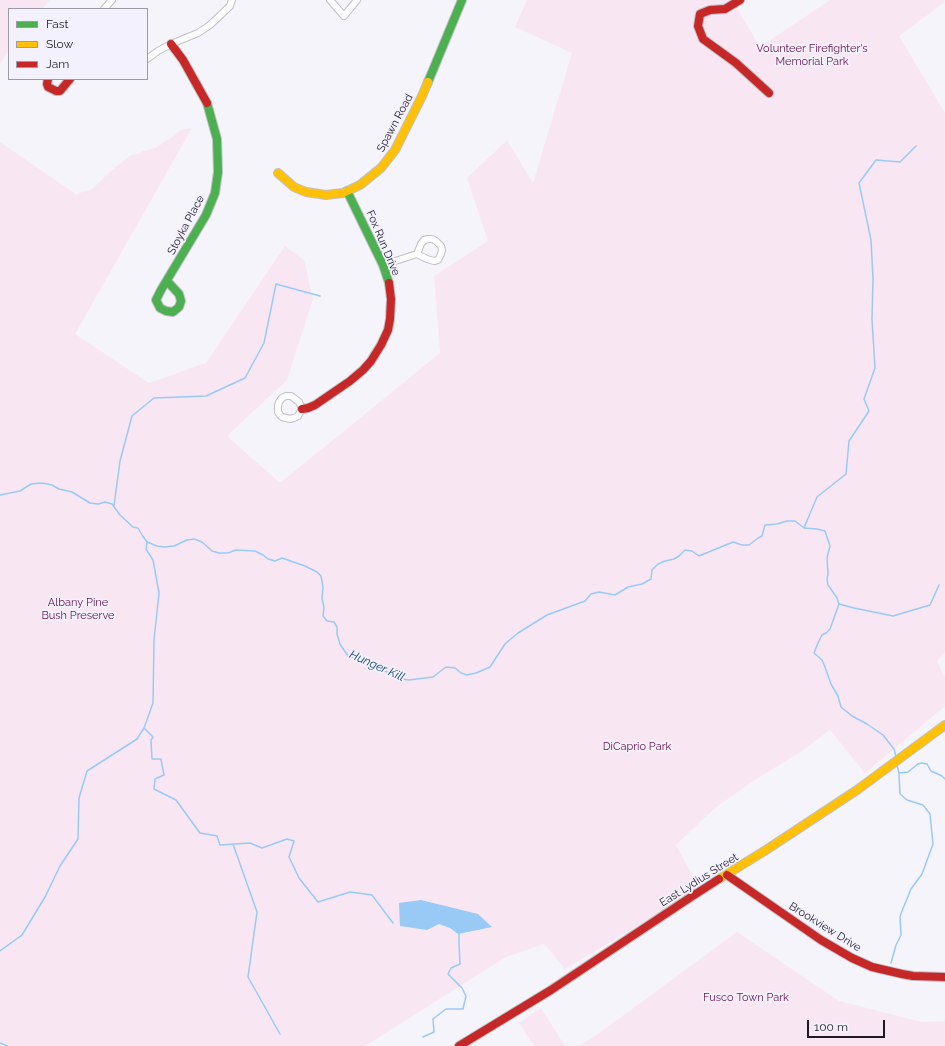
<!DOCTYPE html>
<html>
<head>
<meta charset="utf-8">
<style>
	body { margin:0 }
	#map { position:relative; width:945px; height:1046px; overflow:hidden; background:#f5f4fa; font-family:Raleway,sans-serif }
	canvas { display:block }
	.legend { position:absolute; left:8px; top:8px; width:140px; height:72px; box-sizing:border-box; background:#f3f1fd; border:1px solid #9d9ba7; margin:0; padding:5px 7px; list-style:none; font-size:12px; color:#1d1b25 }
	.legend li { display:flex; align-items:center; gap:8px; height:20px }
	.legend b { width:20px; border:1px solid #9d9ba7 }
	.scale { position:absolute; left:807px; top:1020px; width:78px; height:18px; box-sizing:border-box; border:2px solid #1d1b25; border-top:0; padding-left:5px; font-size:12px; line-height:14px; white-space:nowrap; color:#1d1b25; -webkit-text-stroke:3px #f3f1fd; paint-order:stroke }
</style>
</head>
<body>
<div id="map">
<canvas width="945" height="1046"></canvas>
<ul class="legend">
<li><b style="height:5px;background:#4caf50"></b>Fast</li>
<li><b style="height:5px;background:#ffc107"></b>Slow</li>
<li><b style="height:5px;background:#c62828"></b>Jam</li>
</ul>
<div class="scale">100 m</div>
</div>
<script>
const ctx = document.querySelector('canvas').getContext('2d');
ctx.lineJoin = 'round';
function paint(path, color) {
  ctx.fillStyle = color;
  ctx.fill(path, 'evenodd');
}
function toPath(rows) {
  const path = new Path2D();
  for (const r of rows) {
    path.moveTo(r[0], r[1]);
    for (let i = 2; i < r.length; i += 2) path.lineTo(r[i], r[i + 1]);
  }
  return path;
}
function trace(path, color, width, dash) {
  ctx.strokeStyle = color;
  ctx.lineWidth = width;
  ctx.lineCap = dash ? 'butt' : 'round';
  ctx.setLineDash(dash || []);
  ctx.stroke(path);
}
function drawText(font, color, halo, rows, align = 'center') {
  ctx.font = font + ' Raleway,sans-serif';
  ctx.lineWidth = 3.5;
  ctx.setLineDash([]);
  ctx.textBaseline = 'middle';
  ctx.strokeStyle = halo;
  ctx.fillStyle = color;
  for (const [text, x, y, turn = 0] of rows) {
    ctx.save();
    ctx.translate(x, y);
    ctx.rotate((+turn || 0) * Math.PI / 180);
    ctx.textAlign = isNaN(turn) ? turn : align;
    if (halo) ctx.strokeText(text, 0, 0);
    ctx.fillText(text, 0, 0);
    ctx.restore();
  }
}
paint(toPath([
	[0,0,50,0,42,9,9,9,9,50,0,64],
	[527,0,732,0,760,47,830,0,945,0,945,2,899,36,945,113,945,653,937,661,945,678,945,706,865,773,830,730,799,753,753,781,715,808,676,845,698,886,662,911,565,969,544,944,506,957,365,1046,0,1046,0,142,77,195,79,193,90,190,93,188,102,180,104,177,108,175,110,172,131,155,138,154,143,151,148,150,158,147,165,141,171,138,181,130,192,128,75,334,149,383,206,363,285,246,304,260,313,299,287,380,227,436,280,483,440,353,434,276,488,241,467,178,507,140,533,183,572,53,515,27],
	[737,932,839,1001,922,1022,945,1021,945,1046,578,1046,598,1034],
	[541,1008,565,1046,534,1046,519,1023]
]), '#f8e7f2');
paint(toPath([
	[421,900,478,914,492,927,458,934,450,928,439,924,427,930,400,926,399,903]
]), '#99caf6');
trace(toPath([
	[0,495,20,491,31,484,42,483,52,485,59,489,72,492,90,503,98,504,105,502,112,504,120,515,133,527,138,528,142,535,147,542,157,546,164,547,174,546,187,540,194,539,202,542,212,551,219,553,228,553,236,550,255,551,263,555,268,559,275,561,282,558,305,566,317,572,321,576,323,587,322,598,324,608,323,616,327,621,334,622,337,627,337,634,340,644,348,656,371,663,381,670,391,673,402,679,409,680,433,677,446,667,455,668,461,673,467,675,476,673,490,667,505,644,518,633,547,615,585,601,591,594,599,592,615,595,628,587,642,584,651,579,652,570,658,564,665,561,674,559,679,556,685,550,692,551,699,556,733,542,742,545,749,545,758,538,762,536,765,525,777,524,787,521,795,521,804,528,817,529,825,531,830,546,827,558,828,574,827,579,828,585,837,598,839,604,830,629,826,633,822,635,818,643,814,653,822,660,825,667,831,684,838,696,841,707,852,716,867,724,883,735,894,749,896,757],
	[114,506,120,461,132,416,154,398,206,396,245,378,264,343,276,284,320,296],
	[804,528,817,497,846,474,849,441,869,411,864,399,875,368,872,319,873,279,871,240,859,183,876,160,900,162,916,146],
	[147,542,146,549,153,560,159,593,154,640,153,703,144,728,153,737,151,740,152,759,161,759,164,775,155,779,154,789,176,800,200,833,217,836,220,845,250,843,262,848,287,839,294,841,289,857,299,878,318,902,350,892,372,895,393,923],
	[839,604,854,608,893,616,930,605,939,585],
	[897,765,899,773,908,772,918,764,922,763,927,764,931,771,942,776,945,779],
	[233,844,257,912,248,977,280,1034],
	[0,951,22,935,45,897,60,866,78,839,79,798,87,771,123,748,137,739,144,728],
	[891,963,896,945,901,935,900,917,902,911,911,889,922,874,933,844,930,814,923,805,907,800,900,794,899,774],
	[423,1037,434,1032,433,1019,446,1009,463,1009,466,996,462,988,448,974,451,968,460,964,459,943,459,933],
	[0,1043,7,1046]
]), '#99caf6', 1.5);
const street = toPath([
	[330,0,344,16,357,0],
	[104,9,112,0],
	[147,59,158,51,171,44,198,33,210,25,230,6,232,0],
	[428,239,432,239,436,241,441,246,442,250,441,254,438,260,434,261,427,259,417,254,421,244,424,240,428,239],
	[383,265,417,254],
	[286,396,291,396,299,402,302,409,298,416,294,418,290,419,282,417,280,415,278,412,278,406,279,402,282,398,286,396]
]);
const fast = toPath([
	[428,82,462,0],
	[347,191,383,265,389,283],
	[167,281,179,294,181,301,179,307,173,312,166,311,160,308,156,300,161,290,206,215,215,193,218,172,217,139,207,103]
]);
const slow = toPath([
	[278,173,294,187,306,192,326,195,343,193,360,185,381,168,395,150,422,96,428,82],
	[719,879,766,850,857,790,945,725]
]);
const jam = toPath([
	[740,0,725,9,710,10,700,14,698,26,703,39,736,63,769,93],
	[171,44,183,60,207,103],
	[48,79,47,84,48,87,56,91,60,91,70,79],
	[302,409,308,408,315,405,350,381,363,370,371,361,381,345,388,330,390,319,391,299,389,283],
	[727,875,821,940,852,958,872,967,902,974,913,976,945,977],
	[459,1046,551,990,691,897,719,879]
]);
trace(street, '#c1bfc7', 8);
trace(fast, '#c1bfc7', 10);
trace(slow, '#c1bfc7', 10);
trace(jam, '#c1bfc7', 10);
trace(street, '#fefdfe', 6);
trace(fast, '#4caf50', 8);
trace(slow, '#ffc107', 8);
trace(jam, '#c62828', 8);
drawText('11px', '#6d1050', '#f3f1fd', [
	["Volunteer Firefighter's",812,49],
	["Memorial Park",812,62],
	["Albany Pine",78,603],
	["Bush Preserve",78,616],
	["DiCaprio Park",637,747],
	["Fusco Town Park",746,998]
]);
drawText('11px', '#1d1b25', '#f3f1fd', [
	["Spawn Road",395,123,-62],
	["Stoyka Place",186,225,-62],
	["Fox Run Drive",383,243,67],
	["East Lydius Street",699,880,-32],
	["Brookview Drive",825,927,32]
]);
drawText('italic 12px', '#194d73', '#f3f1fd', [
	["Hunger Kill",377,666,24]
]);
</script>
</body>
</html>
